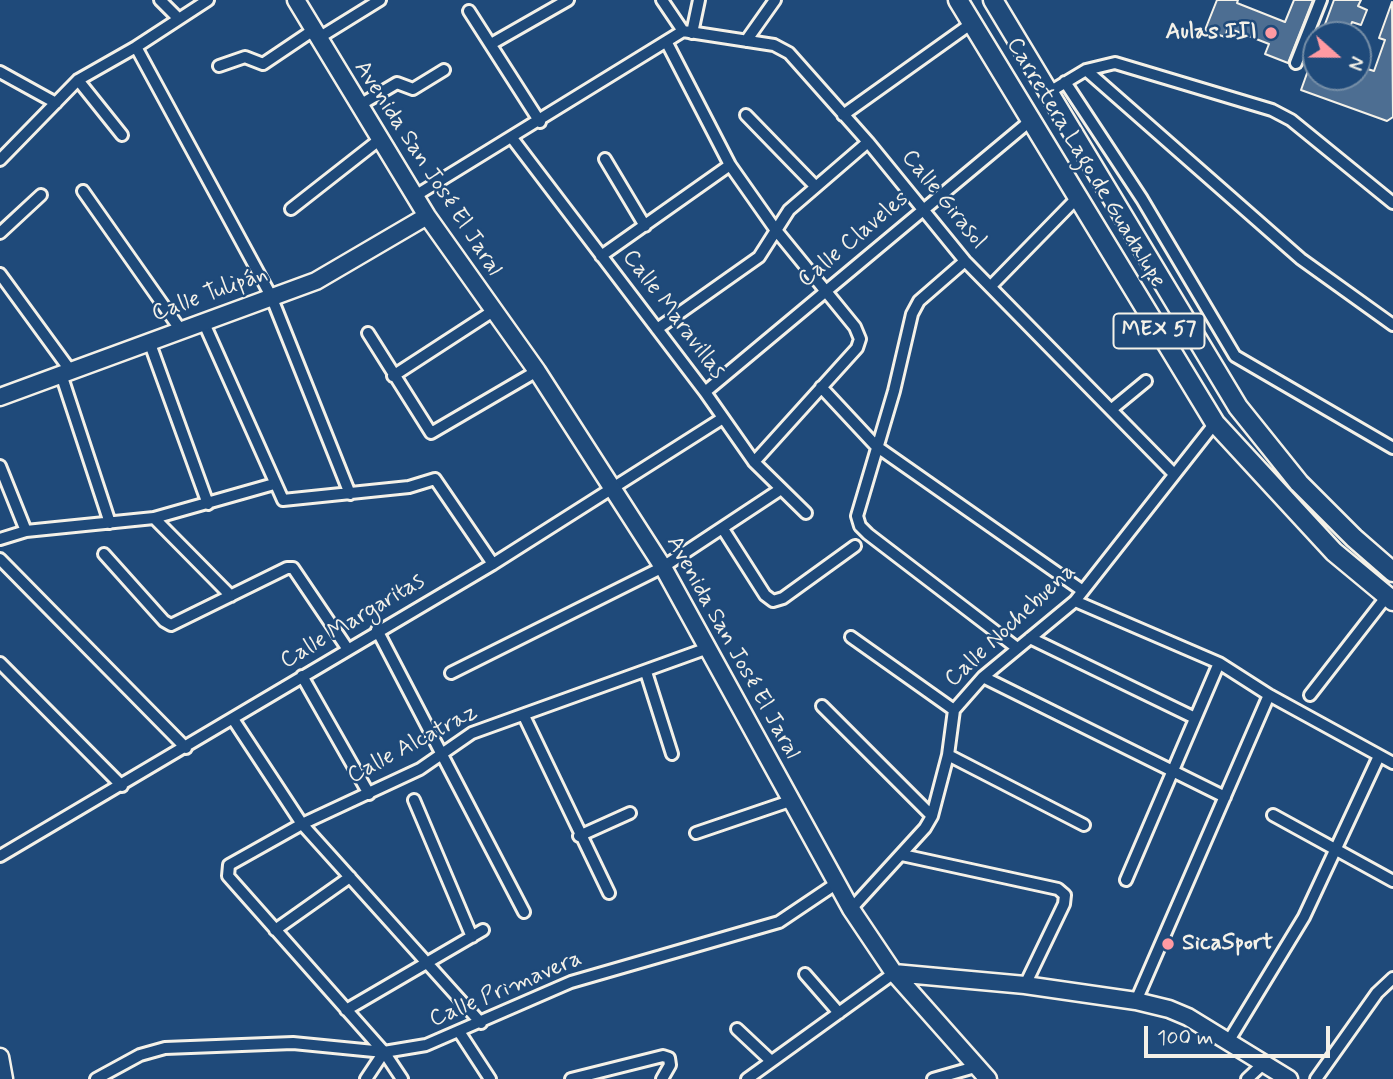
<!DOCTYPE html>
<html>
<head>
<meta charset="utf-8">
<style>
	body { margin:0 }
	#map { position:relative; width:1393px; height:1079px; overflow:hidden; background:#1f4a7a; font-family:Mynerve,sans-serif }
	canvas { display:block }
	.north { position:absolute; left:1302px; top:21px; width:70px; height:70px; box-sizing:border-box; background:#1f4a7a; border:2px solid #748da6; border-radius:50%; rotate:111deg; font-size:19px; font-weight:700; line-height:28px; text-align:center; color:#f4f1e8 }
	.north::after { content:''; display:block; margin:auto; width:24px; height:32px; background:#ff9aa2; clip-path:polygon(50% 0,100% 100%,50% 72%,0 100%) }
	.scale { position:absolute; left:1144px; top:1026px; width:186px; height:32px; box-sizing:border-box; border:4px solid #f4f1e8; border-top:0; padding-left:9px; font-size:21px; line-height:24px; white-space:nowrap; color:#f4f1e8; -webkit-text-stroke:5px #1f4a7a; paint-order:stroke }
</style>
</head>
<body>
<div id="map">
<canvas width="1393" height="1079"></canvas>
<div class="north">N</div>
<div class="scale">100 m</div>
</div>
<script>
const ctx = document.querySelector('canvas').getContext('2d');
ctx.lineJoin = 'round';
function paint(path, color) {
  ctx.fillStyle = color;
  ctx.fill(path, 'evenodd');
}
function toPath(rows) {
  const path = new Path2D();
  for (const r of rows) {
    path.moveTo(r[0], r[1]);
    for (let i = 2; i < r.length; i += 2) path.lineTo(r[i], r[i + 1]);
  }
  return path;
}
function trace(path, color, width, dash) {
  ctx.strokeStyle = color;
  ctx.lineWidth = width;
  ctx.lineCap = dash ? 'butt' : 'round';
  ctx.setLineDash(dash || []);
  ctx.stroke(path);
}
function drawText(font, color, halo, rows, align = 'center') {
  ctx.font = font + ' Mynerve,sans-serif';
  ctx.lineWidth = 5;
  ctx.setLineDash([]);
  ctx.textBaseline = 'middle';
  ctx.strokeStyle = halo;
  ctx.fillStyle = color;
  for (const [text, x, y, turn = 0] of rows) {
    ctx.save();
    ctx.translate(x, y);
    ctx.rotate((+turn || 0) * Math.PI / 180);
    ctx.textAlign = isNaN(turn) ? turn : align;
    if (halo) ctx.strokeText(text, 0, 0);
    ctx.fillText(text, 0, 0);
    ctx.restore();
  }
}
const building = toPath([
	[1217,0,1238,0,1237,3,1285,22,1294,0,1313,0,1288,63,1265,54,1269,44,1228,28,1225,37,1205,30,1217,0],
	[1334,0,1361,0,1358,6,1367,10,1361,25,1352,22,1347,35,1321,35,1334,0],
	[1392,2,1393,117,1387,121,1301,90,1315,51,1316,77,1358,77,1358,66,1374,71,1385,40,1379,38,1392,2]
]);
paint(building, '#4d6e92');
trace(building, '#f4f1e8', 2);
const street = toPath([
	[160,0,178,18],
	[662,0,683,31,774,45,789,53,868,142,965,261,1173,473],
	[469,11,540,122],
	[692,33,699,0],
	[317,39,380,0],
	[746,41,775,0],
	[667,43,730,165,775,229,855,327,860,339,857,348,754,462],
	[491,44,568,0],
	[136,47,271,296,350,494],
	[1296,63,1321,0],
	[219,66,245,57,263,64,312,31],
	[1086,70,1301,259,1393,325],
	[0,72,56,103],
	[78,80,122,135],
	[1065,82,1142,199,1235,356,1393,448],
	[1051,91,1086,70,1115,63,1272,110,1291,120,1393,203],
	[358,106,397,83,413,89,444,70],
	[746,115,815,186],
	[843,115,972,23],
	[512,138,705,392,754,462,806,513],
	[605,159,645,226],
	[0,160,78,80,136,47,208,0],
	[83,191,180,329],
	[415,196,683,31],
	[291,209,379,140],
	[0,233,41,195],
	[601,256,730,165],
	[965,261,919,301,912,314,894,391,857,516,860,526,868,534,1017,648],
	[0,274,70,370],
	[991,286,1077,198],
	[203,321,283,500,409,487,435,479,493,564],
	[657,329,759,257,789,210,868,142],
	[368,333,431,433,537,371],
	[149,341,208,504],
	[61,374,110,523],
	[393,376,493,311],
	[821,387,876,446,1083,591],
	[705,392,1030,121],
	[1112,409,1146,381],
	[0,466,26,531],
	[154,518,231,596],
	[723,529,765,595,773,601,783,598,855,546],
	[0,539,26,531,154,518,274,484],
	[104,554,164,621,171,625,287,568,293,568,347,648],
	[0,559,186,748],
	[1075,601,1219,663,1269,695,1393,763],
	[377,630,524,912],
	[851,637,954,710],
	[1030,638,1195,718],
	[0,663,122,786],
	[646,672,672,754],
	[451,673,663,567,781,489],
	[302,676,369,794],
	[983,677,1225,797],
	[1310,695,1387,596],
	[822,706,932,816],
	[524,716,609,893],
	[233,719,302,824,481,1023],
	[948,755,1084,825],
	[414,800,472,937],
	[1273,815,1393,881],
	[696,833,790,801],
	[579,836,630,813],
	[902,855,1058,889,1065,895,1064,904,1025,985],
	[0,856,493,564,723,418],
	[1126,880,1219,663],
	[851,909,925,828,932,816,948,755,954,710,983,677,1075,601,1215,423],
	[275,930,350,877],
	[805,974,839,1013],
	[1136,1001,1269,695],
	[346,1010,483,930],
	[737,1029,771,1061],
	[460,1033,490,1079],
	[1228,1042,1304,917,1379,756],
	[96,1079,140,1055,165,1048,293,1043,384,1052,426,1045,571,982,779,922,837,883],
	[366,1079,384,1052],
	[402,1079,384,1052,228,876,229,865,302,824,420,769,472,733,708,648],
	[571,1079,663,1056,669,1058,670,1065,662,1079],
	[747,1079,894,973],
	[933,1079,975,1067],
	[1247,1079,1263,1064],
	[1316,1079,1377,993,1393,978]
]);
const secondary = toPath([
	[296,0,427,216,537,371,663,567,851,909,894,973,988,1079],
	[0,397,316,281,427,216],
	[894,973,1025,985,1136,1001,1169,1009,1188,1017,1289,1079],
	[0,1057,4,1079]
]);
const primary = toPath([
	[958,0,1215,423,1334,552,1393,601],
	[993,0,1238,407,1299,483,1354,538,1393,572]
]);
trace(street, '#f4f1e8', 16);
trace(secondary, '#f4f1e8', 21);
trace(primary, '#f4f1e8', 23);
trace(street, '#1f4a7a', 10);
trace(secondary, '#1f4a7a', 16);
trace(primary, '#1f4a7a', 18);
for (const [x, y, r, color] of [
	[1271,33,7,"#ff9aa2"],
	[1168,944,7,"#ff9aa2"]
]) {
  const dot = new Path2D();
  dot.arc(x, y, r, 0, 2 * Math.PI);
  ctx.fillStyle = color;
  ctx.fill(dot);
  trace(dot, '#1f4a7a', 2.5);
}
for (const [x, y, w] of [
	[1159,331,91]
]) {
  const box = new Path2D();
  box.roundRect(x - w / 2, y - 17.5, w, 35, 5);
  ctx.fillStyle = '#1f4a7a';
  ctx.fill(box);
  trace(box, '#f4f1e8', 2);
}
drawText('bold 21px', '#f4f1e8', null, [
	["MEX 57",1159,331]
]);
drawText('bold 23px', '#f4f1e8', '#1f4a7a', [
	["Aulas III",1257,33],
	["SicaSport",1182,944,"left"]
], 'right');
drawText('23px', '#f4f1e8', '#1f4a7a', [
	["Carretera Lago de Guadalupe",1085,163,59],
	["Avenida San José El Jaral",427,169,57],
	["Calle Girasol",943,200,51],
	["Calle Claveles",854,240,-40],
	["Calle Tulipán",210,295,-20],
	["Calle Maravillas",673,315,53],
	["Calle Margaritas",353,622,-31],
	["Calle Nochebuena",1011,626,-43],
	["Avenida San José El Jaral",732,648,61],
	["Calle Alcatraz",413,745,-28],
	["Calle Primavera",506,990,-23]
]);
</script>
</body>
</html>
